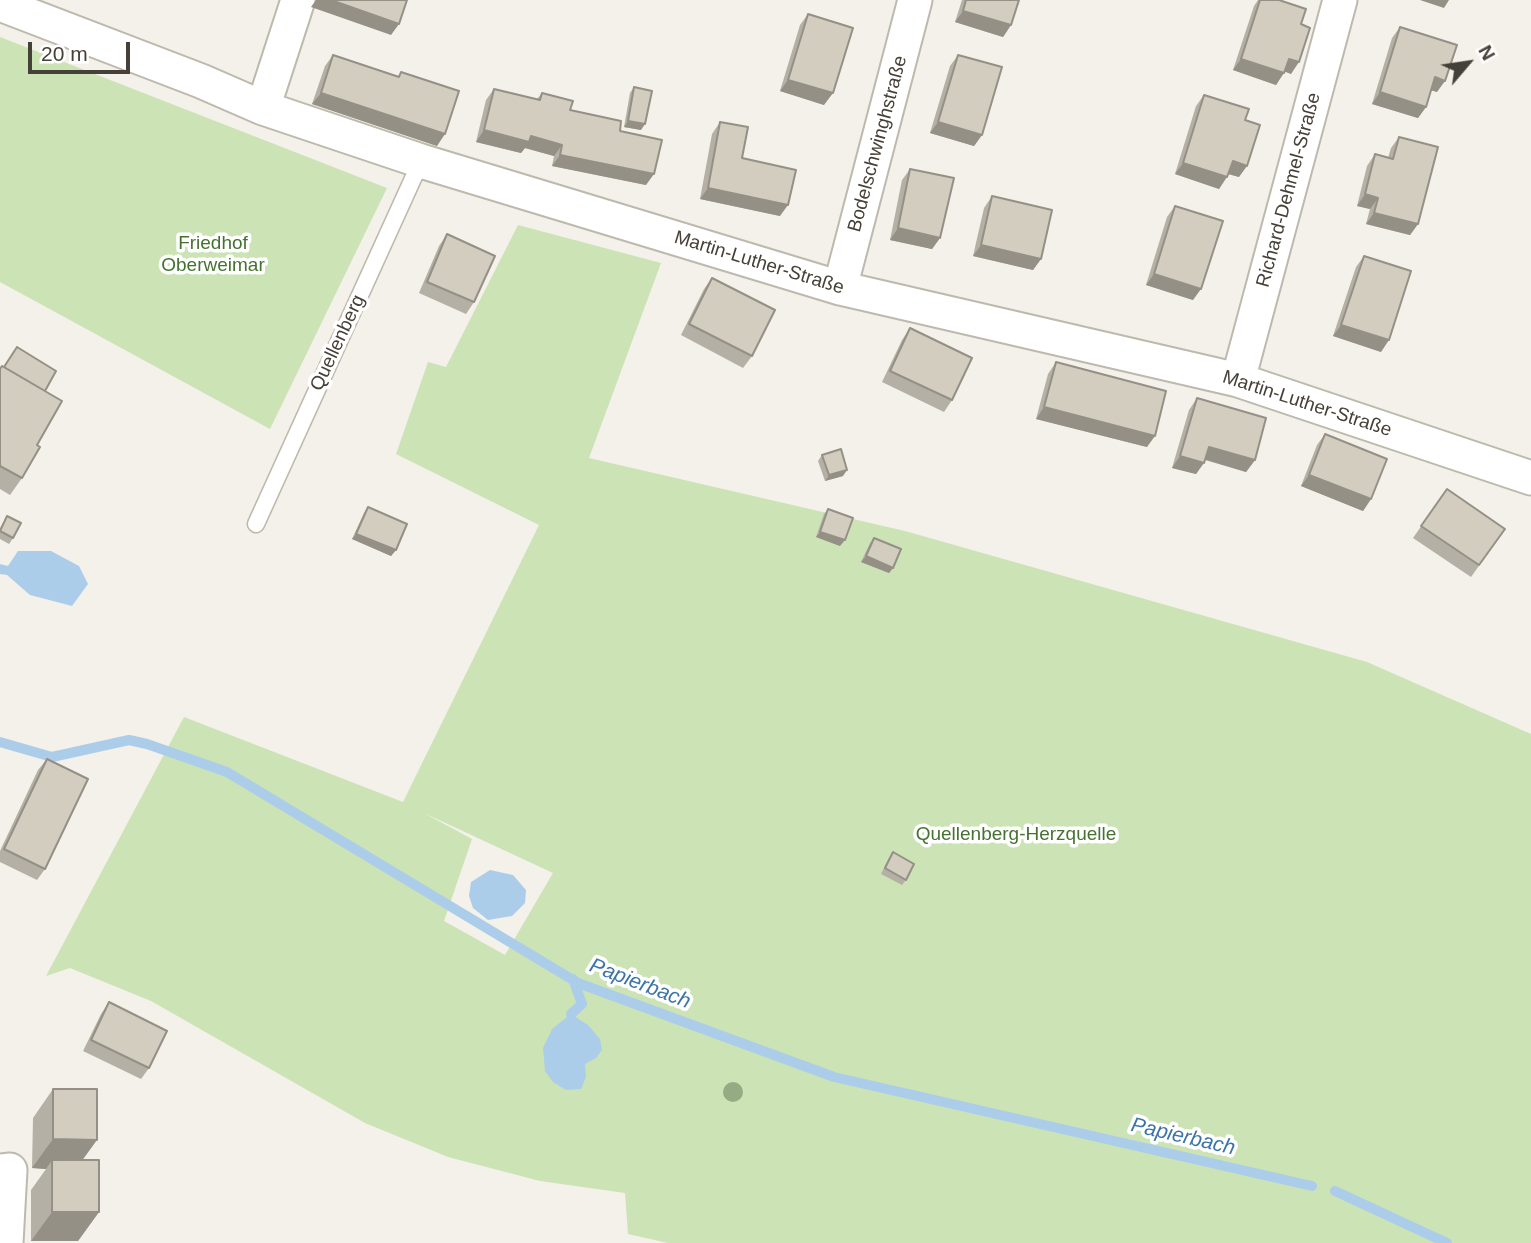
<!DOCTYPE html>
<html>
<head>
<meta charset="utf-8">
<style>
	body { margin:0 }
	#map { position:relative; width:1531px; height:1243px; overflow:hidden; background:#f3f1e9; font-family:Arial,sans-serif }
	canvas { display:block }
	.north { position:absolute; left:1433px; top:28px; width:70px; height:70px; -webkit-text-stroke:5px #fff; paint-order:stroke; rotate:61deg; font-size:19px; font-weight:700; line-height:28px; text-align:center; color:#464138 }
	.north::after { content:''; display:block; margin:auto; width:24px; height:32px; background:#464138; clip-path:polygon(50% 0,100% 100%,50% 72%,0 100%) }
	.scale { position:absolute; left:28px; top:42px; width:102px; height:32px; box-sizing:border-box; border:4px solid #464138; border-top:0; padding-left:9px; font-size:21px; line-height:24px; white-space:nowrap; color:#464138; -webkit-text-stroke:5px #fff; paint-order:stroke }
</style>
</head>
<body>
<div id="map">
<canvas width="1531" height="1243"></canvas>
<div class="north">N</div>
<div class="scale">20 m</div>
</div>
<script>
const ctx = document.querySelector('canvas').getContext('2d');
ctx.lineJoin = 'round';
function paint(path, color) {
  ctx.fillStyle = color;
  ctx.fill(path, 'evenodd');
}
function toPath(rows) {
  const path = new Path2D();
  for (const r of rows) {
    path.moveTo(r[0], r[1]);
    for (let i = 2; i < r.length; i += 2) path.lineTo(r[i], r[i + 1]);
  }
  return path;
}
function trace(path, color, width, dash) {
  ctx.strokeStyle = color;
  ctx.lineWidth = width;
  ctx.lineCap = dash ? 'butt' : 'round';
  ctx.setLineDash(dash || []);
  ctx.stroke(path);
}
function drawText(font, color, halo, rows, align = 'center') {
  ctx.font = font + ' Arial,sans-serif';
  ctx.lineWidth = 7;
  ctx.setLineDash([]);
  ctx.textBaseline = 'middle';
  ctx.strokeStyle = halo;
  ctx.fillStyle = color;
  for (const [text, x, y, turn = 0] of rows) {
    ctx.save();
    ctx.translate(x, y);
    ctx.rotate((+turn || 0) * Math.PI / 180);
    ctx.textAlign = isNaN(turn) ? turn : align;
    if (halo) ctx.strokeText(text, 0, 0);
    ctx.fillText(text, 0, 0);
    ctx.restore();
  }
}
paint(toPath([
	[0,37,387,188,270,429,0,282],
	[518,225,661,263,589,458,905,531,1367,662,1531,734,1531,1243,668,1243,628,1234,625,1193,540,1181,448,1157,365,1123,151,1001,70,968,46,976,184,717,403,802,539,525,396,454,428,362,446,367],
	[424,813,553,873,505,955,444,921,472,839]
]), '#cce3b6');
paint(toPath([
	[18,551,51,551,79,566,88,584,72,606,30,595,7,575,0,574,0,564,8,566],
	[490,870,513,875,526,890,525,903,512,916,488,920,473,908,469,896,471,882],
	[571,1014,588,1025,600,1039,602,1050,596,1058,585,1064,586,1077,581,1089,566,1090,553,1082,545,1071,543,1048,552,1029]
]), '#accde9');
trace(toPath([
	[0,742,52,757,129,740,147,744,227,772,578,983,834,1077,1312,1186],
	[571,1014,582,1004,573,979],
	[1335,1191,1447,1243]
]), '#accde9', 10);
const service = toPath([
	[256,524,421,161]
]);
const minor = toPath([
	[0,4,201,81,263,108,421,161,840,288,1238,380,1531,478],
	[263,108,298,0],
	[840,288,915,0],
	[1238,380,1340,0],
	[0,1171,10,1170,6,1243]
]);
trace(service, '#beb9ad', 19);
trace(minor, '#beb9ad', 37);
trace(service, '#fff', 16);
trace(minor, '#fff', 33);
ctx.fillStyle = '#94ab84';
for (const [x, y] of [
	[733,1092]
]) {
  ctx.beginPath();
  ctx.arc(x, y, 10, 0, 2 * Math.PI);
  ctx.fill();
}
paint(toPath([
	[962,0,1019,0,1011,25,1003,37,955,22],
	[1258,0,1279,0,1301,24,1291,74,1284,71,1276,85,1233,70,1254,6],
	[808,14,824,105,780,91,800,25],
	[1400,27,1437,92,1431,90,1426,107,1418,118,1372,104,1392,38],
	[333,55,397,77,401,72,437,146,312,104,325,66],
	[958,55,982,135,974,146,930,133,950,66],
	[634,87,641,130,624,127,630,93],
	[494,89,537,99,542,93,570,110,620,131,646,185,552,166,554,156,525,148,521,153,476,142,486,100],
	[1204,95,1245,120,1239,177,1228,174,1219,189,1175,174,1196,106],
	[720,122,742,158,780,216,700,199,712,134],
	[1399,137,1418,224,1410,235,1366,224,1370,209,1357,206,1367,166,1375,154,1388,158,1391,148],
	[910,169,940,238,932,249,890,240,902,180],
	[992,196,1041,259,1033,270,973,256,984,208],
	[1175,206,1193,300,1146,285,1167,217],
	[447,234,474,302,466,314,419,293,439,246],
	[1364,256,1381,352,1333,336,1356,267],
	[712,278,752,356,743,368,681,335,704,289],
	[910,328,952,400,944,412,882,382,902,340],
	[17,347,45,391,22,478,10,495,0,489,0,368,4,367],
	[1056,362,1147,447,1036,419,1048,374],
	[1197,398,1255,460,1246,472,1205,460,1196,474,1172,468,1189,410],
	[1325,434,1371,499,1363,511,1301,486,1317,445],
	[822,455,843,476,825,481,818,461],
	[1447,489,1505,529,1471,577,1413,538],
	[368,507,396,550,391,556,352,539,364,513],
	[828,509,840,546,816,537,824,514],
	[7,516,13,538,9,544,0,539,0,528],
	[874,538,893,568,889,573,861,562,870,543],
	[47,759,45,869,37,880,0,862,0,851,38,770],
	[893,852,906,880,902,885,881,874,889,858],
	[109,1002,149,1068,141,1079,83,1051,101,1014],
	[53,1089,83,1160,99,1212,78,1241,31,1241,31,1190,46,1169,32,1168,33,1118]
]), '#b5b0a5');
paint(toPath([
	[316,0,331,0,399,24,391,35,311,7],
	[1420,0,1449,0,1444,8],
	[963,11,1011,25,1003,37,955,22],
	[1241,59,1284,73,1276,85,1233,70],
	[1289,59,1299,62,1291,74,1281,70],
	[1435,77,1445,81,1437,92,1427,89],
	[788,80,833,93,824,105,780,91],
	[1380,92,1426,107,1418,118,1372,104],
	[321,93,445,134,437,146,312,104],
	[628,121,645,124,641,130,624,127],
	[938,122,982,135,974,146,930,133],
	[484,130,531,136,562,145,554,156,525,148,521,153,476,142],
	[560,155,654,174,646,185,552,166],
	[1233,161,1247,166,1239,177,1225,173],
	[1183,163,1227,177,1219,189,1175,174],
	[708,188,788,205,780,216,700,199],
	[1365,194,1378,198,1370,209,1357,206],
	[1374,213,1418,224,1410,235,1366,224],
	[898,228,940,238,932,249,890,240],
	[981,245,1041,259,1033,270,973,256],
	[1154,274,1201,289,1193,300,1146,285],
	[1341,325,1389,340,1381,352,1333,336],
	[1044,407,1155,436,1147,447,1036,419],
	[1209,447,1255,460,1246,472,1200,458],
	[1180,456,1204,463,1196,474,1172,468],
	[847,470,843,476,825,481,829,475],
	[1309,475,1371,499,1363,511,1301,486],
	[820,532,845,540,840,546,816,537],
	[356,534,396,550,391,556,352,539],
	[866,556,893,568,889,573,861,562],
	[53,1139,97,1140,76,1169,52,1160,46,1169,32,1168],
	[52,1212,99,1212,78,1241,31,1241]
]), '#949086');
const building = toPath([
	[331,0,407,0,399,24,331,0],
	[966,0,1019,0,1011,25,963,11,966,0],
	[1260,0,1279,0,1306,9,1301,24,1310,28,1299,62,1289,59,1284,73,1241,59,1260,0],
	[808,14,853,28,833,93,788,80,808,14],
	[1400,27,1457,45,1445,81,1435,77,1426,107,1380,92,1400,27],
	[333,55,399,77,401,72,459,91,445,134,321,93,333,55],
	[958,55,1002,67,982,135,938,122,958,55],
	[634,87,652,91,645,124,628,121,634,87],
	[494,89,540,100,542,93,573,101,570,110,621,121,620,131,662,140,654,174,560,155,562,145,531,136,529,142,484,130,494,89],
	[1204,95,1249,109,1245,120,1260,125,1247,166,1233,161,1227,177,1183,163,1204,95],
	[720,122,748,127,742,158,796,170,788,205,708,188,720,122],
	[1399,137,1438,147,1418,224,1374,213,1378,198,1365,194,1375,154,1393,159,1399,137],
	[910,169,954,178,940,238,898,228,910,169],
	[992,196,1052,210,1041,259,981,245,992,196],
	[1175,206,1223,221,1201,289,1154,274,1175,206],
	[447,234,495,256,474,302,427,282,447,234],
	[1364,256,1411,271,1389,340,1341,325,1364,256],
	[712,278,775,310,752,356,689,324,712,278],
	[910,328,972,358,952,400,890,371,910,328],
	[17,347,56,371,45,391,4,367,17,347],
	[1056,362,1166,391,1155,436,1044,407,1056,362],
	[2,366,62,401,37,445,40,447,22,478,0,466,0,369,2,366],
	[1197,398,1266,418,1255,460,1209,447,1204,463,1180,456,1197,398],
	[1325,434,1387,459,1371,499,1309,475,1325,434],
	[841,449,847,470,829,475,822,455,841,449],
	[1447,489,1505,529,1479,565,1421,526,1447,489],
	[368,507,407,524,396,550,356,534,368,507],
	[828,509,853,518,845,540,820,532,828,509],
	[7,516,21,523,13,538,0,531,7,516],
	[874,538,901,549,893,568,866,556,874,538],
	[47,759,88,779,45,869,4,849,47,759],
	[893,852,914,864,906,880,885,868,893,852],
	[109,1002,167,1031,149,1068,91,1040,109,1002],
	[53,1089,97,1089,97,1140,53,1139,53,1089],
	[52,1160,99,1160,99,1212,52,1212,52,1160]
]);
paint(building, '#d3cdc0');
trace(building, '#949086', 2);
drawText('19px', '#464138', '#fff', [
	["Bodelschwinghstraße",878,144,-75],
	["Richard-Dehmel-Straße",1289,190,-75],
	["Martin-Luther-Straße",759,263,17],
	["Quellenberg",338,343,-65],
	["Martin-Luther-Straße",1307,404,18]
]);
drawText('19px', '#467231', '#fff', [
	["Friedhof",213,244],
	["Oberweimar",213,266],
	["Quellenberg-Herzquelle",1016,835]
]);
drawText('italic 21px', '#3c74a8', '#fff', [
	["Papierbach",640,984,21],
	["Papierbach",1183,1137,13]
]);
</script>
</body>
</html>
